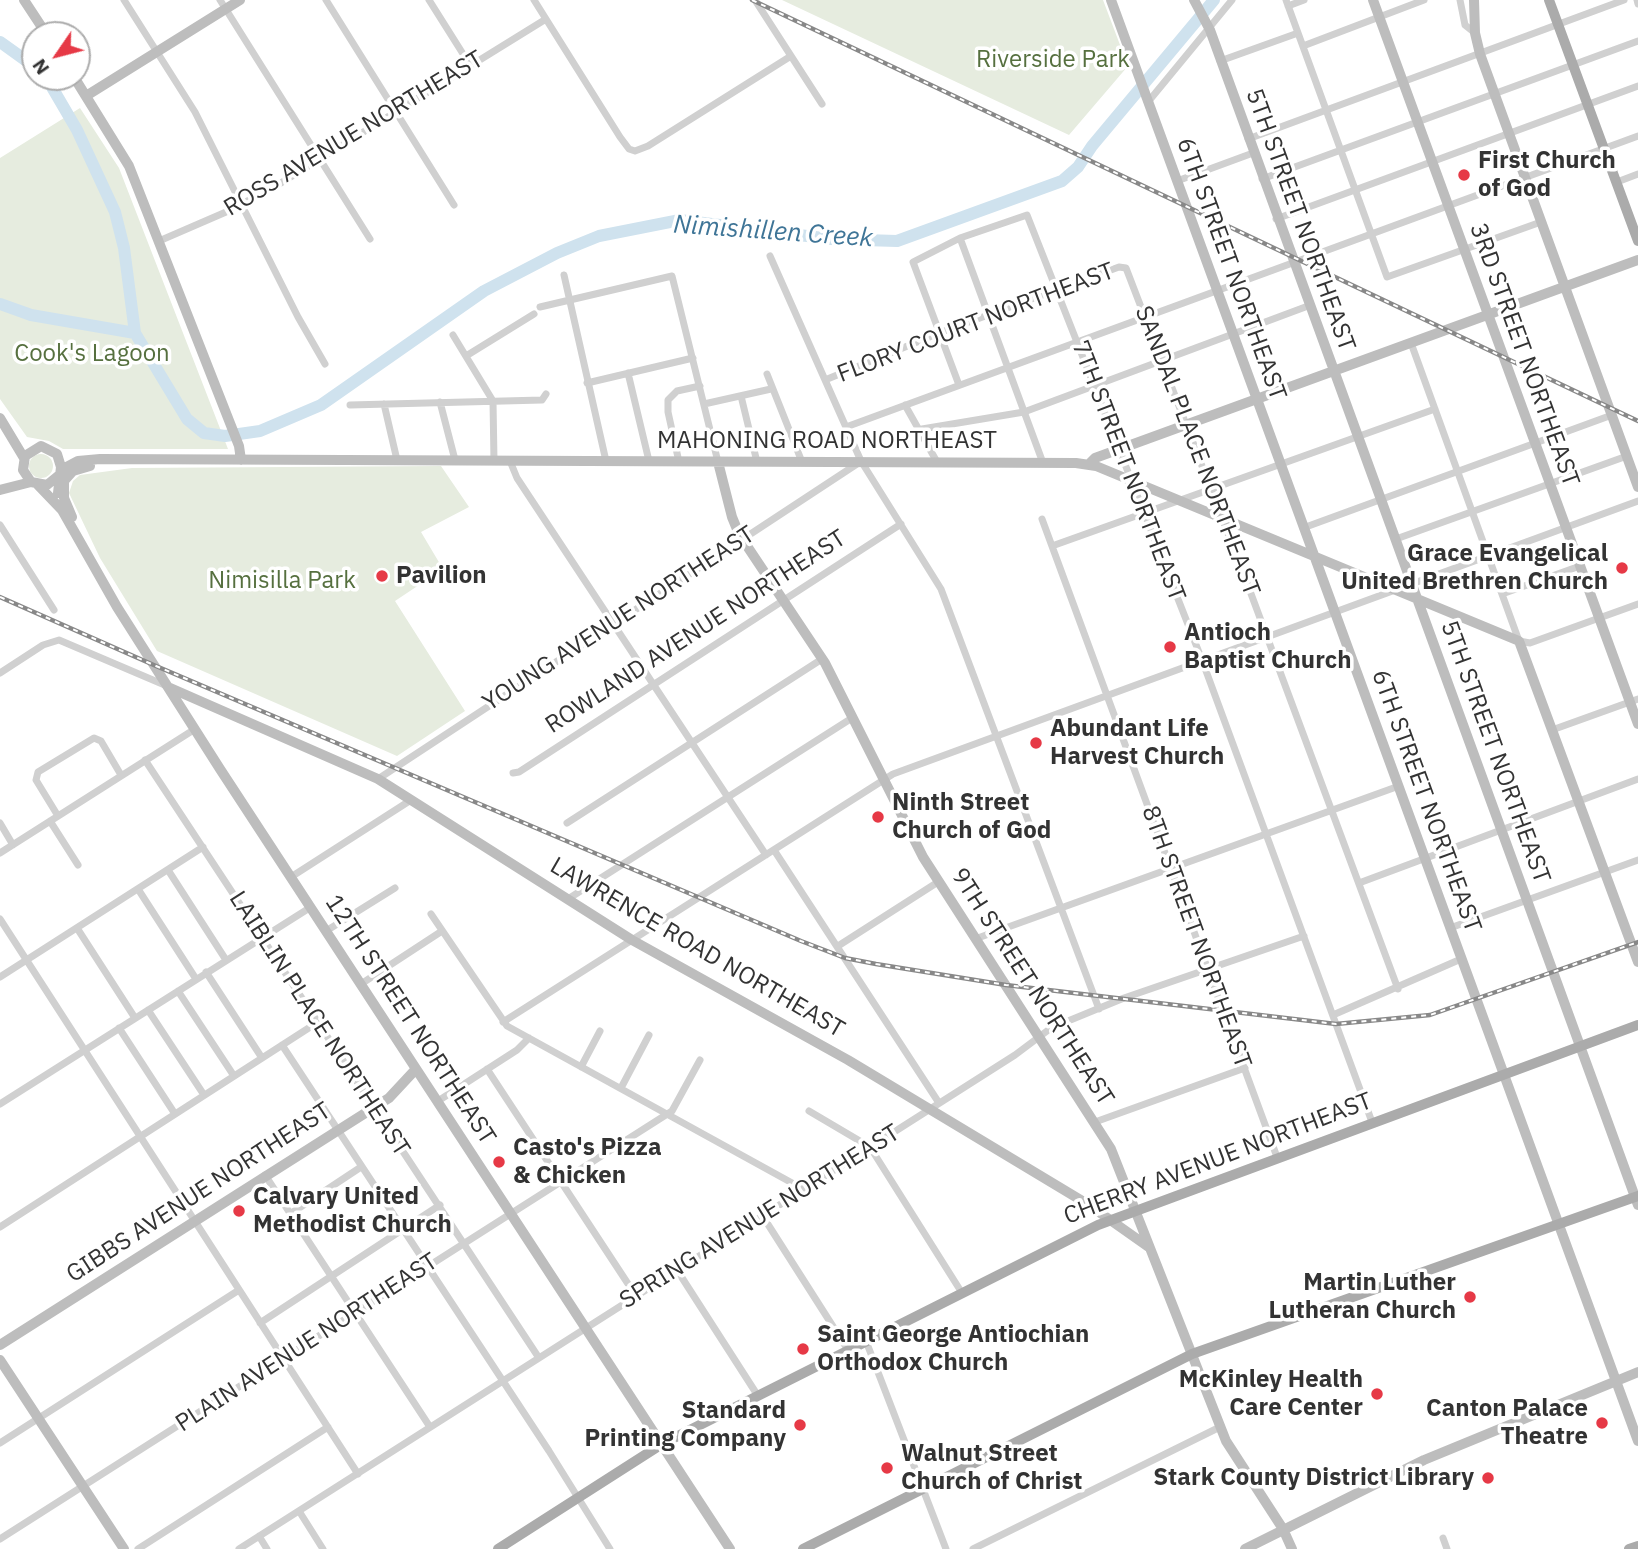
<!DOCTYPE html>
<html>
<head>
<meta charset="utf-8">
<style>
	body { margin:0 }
	#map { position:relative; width:1638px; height:1549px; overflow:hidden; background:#fff; font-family:"IBM Plex Sans",sans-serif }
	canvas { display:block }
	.north { position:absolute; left:21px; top:21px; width:70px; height:70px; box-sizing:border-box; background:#fff; border:2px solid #adadad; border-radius:50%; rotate:235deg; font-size:19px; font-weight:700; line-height:28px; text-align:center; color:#333 }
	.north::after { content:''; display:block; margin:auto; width:24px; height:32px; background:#e63946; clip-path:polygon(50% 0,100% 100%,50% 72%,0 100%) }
</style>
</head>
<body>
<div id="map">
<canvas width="1638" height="1549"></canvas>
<div class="north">N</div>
</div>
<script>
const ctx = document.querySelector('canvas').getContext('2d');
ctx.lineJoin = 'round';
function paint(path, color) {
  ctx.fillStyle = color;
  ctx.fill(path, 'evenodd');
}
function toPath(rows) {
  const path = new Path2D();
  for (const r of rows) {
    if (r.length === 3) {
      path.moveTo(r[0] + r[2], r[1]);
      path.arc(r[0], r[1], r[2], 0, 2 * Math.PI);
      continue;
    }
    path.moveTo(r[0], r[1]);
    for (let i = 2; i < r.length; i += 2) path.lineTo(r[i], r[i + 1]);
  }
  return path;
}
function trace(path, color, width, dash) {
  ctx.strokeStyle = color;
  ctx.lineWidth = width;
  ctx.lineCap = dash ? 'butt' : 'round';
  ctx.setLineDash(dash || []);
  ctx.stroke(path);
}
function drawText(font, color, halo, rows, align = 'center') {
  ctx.font = font + ' "IBM Plex Sans",sans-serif';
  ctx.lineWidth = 7;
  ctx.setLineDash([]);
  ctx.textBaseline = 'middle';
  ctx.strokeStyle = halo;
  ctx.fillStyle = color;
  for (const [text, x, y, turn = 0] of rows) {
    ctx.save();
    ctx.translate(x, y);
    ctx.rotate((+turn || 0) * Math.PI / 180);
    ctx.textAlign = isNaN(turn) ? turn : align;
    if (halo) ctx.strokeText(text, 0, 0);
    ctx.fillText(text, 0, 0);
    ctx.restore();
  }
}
paint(toPath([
	[782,0,1103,0,1128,66,1069,135],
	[80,108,119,168,228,449,63,449,49,441,27,437,0,399,0,158],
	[41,466,12],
	[441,466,469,507,421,532,443,569,395,601,465,711,397,756,157,651,100,558,69,493,73,481,80,475,132,468]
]), '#e6ecdf');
trace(toPath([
	[0,42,35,67],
	[46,77,77,130,115,212,124,248,135,333,187,419,204,433,225,436,260,431,321,405,484,291,557,253,599,236,680,220,831,239,897,241,1062,181,1078,167,1092,146,1214,0],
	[0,304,31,315,135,333]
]), '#cfe2ee', 12);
trace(toPath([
	[124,0,195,112,298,317,325,364],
	[220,0,370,239],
	[326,0,454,205],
	[429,0,470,65],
	[534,0,620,137,629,149,635,151,648,146,791,56],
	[755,0,822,104],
	[1286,0,1387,277,1541,222],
	[1460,0,1465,25,1475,33],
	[1637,0,1638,4],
	[1288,6,1304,0],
	[1303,46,1424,0],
	[1220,61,1298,33],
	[1148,102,1232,0],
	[1248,139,1624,0],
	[1262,179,1638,41],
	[1177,181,1253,153],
	[1617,182,1638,174],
	[1276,219,1638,86],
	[960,238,1043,463],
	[159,241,226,212,276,186,546,19],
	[770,256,861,461,941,589,1099,1009],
	[564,275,606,461],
	[540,307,672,276,718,462],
	[453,335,493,401,494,461],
	[1411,343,1519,641,1530,643,1638,604],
	[466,356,534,314],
	[628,373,649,461],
	[767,374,802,462],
	[825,380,939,333,1119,267,1126,268,1250,591,1398,989],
	[587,383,693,358],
	[959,385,913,262,960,238,1027,215,1202,660,1372,1122],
	[741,396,757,462],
	[440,402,455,460],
	[384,404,397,460],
	[704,404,771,389],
	[350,405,542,400,546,394],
	[905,405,937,462],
	[846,427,1638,136],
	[922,429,1024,412,1308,306],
	[510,461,517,478,766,855],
	[679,462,668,412,668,400,677,391,700,386],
	[1042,519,1277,1157],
	[0,525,54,610],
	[1303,528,1612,415],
	[1396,539,1627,456],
	[1052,546,1435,409],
	[1502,594,1580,566],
	[0,673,43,645,59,640,167,686],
	[1552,730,1638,699],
	[145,760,539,1358],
	[513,773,519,772,901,524],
	[378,779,860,462],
	[58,816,36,780,38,772,94,738,101,741,121,775],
	[50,821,78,865],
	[0,823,13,845],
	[567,823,822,659],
	[774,850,939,1103],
	[0,853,195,729],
	[168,870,226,960],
	[291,877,411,800],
	[1359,883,1638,779],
	[138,889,196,979],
	[568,899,852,718],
	[431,914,507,1026,803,1189],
	[0,919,358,1474],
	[77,928,135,1018],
	[1450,928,1638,860],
	[326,931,395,888],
	[975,939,1399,786],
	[838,946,938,882],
	[206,972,262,1058],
	[0,977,203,847],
	[361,984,442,931],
	[178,991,234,1076],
	[148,1010,204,1095],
	[1333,1015,1461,959],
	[503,1022,893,774,1638,501],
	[119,1028,175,1114],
	[282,1045,549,1451,610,1549],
	[581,1067,600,1031],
	[487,1069,636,1296],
	[621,1088,649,1035],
	[438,1101,517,1050,529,1038],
	[0,1104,311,907],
	[809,1111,870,1147,962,1293],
	[1095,1122,1245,1068],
	[265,1175,430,1427],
	[290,1214,361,1167],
	[762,1215,848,1350],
	[0,1227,318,1022],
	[677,1270,758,1396],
	[260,1323,440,1205],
	[866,1341,946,1549],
	[0,1443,239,1290],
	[299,1511,323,1549],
	[259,1536,267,1549],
	[1443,1538,1447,1549],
	[0,1539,672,1111,700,1060],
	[138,1549,328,1427],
	[239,1549,1015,1055,1051,1028,1124,998,1304,936],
	[973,1549,1220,1427]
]), '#d0d0d0', 7);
trace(toPath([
	[24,0,47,35],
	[1111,0,1638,1441],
	[1194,0,1210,30,1638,1205],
	[1373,0,1638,724],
	[1474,0,1475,33,1480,54,1638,487],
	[74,77,129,166,239,446,241,460],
	[86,96,240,0],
	[0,418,24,458],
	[718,462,732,517,739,534,825,663,923,857,1111,1149,1226,1441,1283,1529,1292,1549],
	[1089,464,1095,458,1638,260],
	[61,470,78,461,100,459,1076,463,1096,466,1519,641,1638,962],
	[38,485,62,510,117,607,220,769,730,1549],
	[0,490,31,482],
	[58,493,61,467,57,454,41,446,25,456,23,470,31,482,47,485,58,476],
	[72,517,64,498,64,481,73,471,90,466],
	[168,687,378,779,632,940,848,1060,1089,1205,1150,1248],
	[0,1345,389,1098,416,1069],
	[0,1360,124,1549],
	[1245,1549,1424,1460,1638,1372]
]), '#bdbdbd', 10);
trace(toPath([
	[1549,0,1638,241],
	[498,1549,662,1444,1098,1225,1638,1025],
	[803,1549,1192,1354,1638,1196],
	[1629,1549,1638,1546]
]), '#ababab', 10);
const rail = toPath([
	[752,0,1638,421],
	[0,597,156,666,801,941,845,958,876,964,1006,985,1336,1024,1430,1015,1638,942]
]);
trace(rail, '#888', 4.5);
trace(rail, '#fff', 2, [5]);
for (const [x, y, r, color] of [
	[1464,175,7,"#e63946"],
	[1622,568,7,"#e63946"],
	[382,576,7,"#e63946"],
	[1170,647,7,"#e63946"],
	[1036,743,7,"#e63946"],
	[878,817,7,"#e63946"],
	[499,1162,7,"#e63946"],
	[239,1211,7,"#e63946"],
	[1470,1297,7,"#e63946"],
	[803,1349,7,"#e63946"],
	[1377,1394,7,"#e63946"],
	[1602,1423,7,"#e63946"],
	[800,1425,7,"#e63946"],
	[887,1468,7,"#e63946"],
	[1488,1478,7,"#e63946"]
]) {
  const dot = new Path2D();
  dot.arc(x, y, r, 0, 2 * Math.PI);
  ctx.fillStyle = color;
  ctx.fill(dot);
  trace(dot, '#fff', 2.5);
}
drawText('24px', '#56703f', '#fff', [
	["Riverside Park",1053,60],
	["Cook's Lagoon",92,354],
	["Nimisilla Park",282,581]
]);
drawText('24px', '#333', '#fff', [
	["ROSS AVENUE NORTHEAST",354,134,-31],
	["5TH STREET NORTHEAST",1300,220,70],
	["6TH STREET NORTHEAST",1231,269,70],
	["FLORY COURT NORTHEAST",976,323,-21],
	["3RD STREET NORTHEAST",1524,355,70],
	["MAHONING ROAD NORTHEAST",827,441],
	["SANDAL PLACE NORTHEAST",1197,451,69],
	["7TH STREET NORTHEAST",1128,471,69],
	["YOUNG AVENUE NORTHEAST",619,619,-33],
	["ROWLAND AVENUE NORTHEAST",696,632,-33],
	["5TH STREET NORTHEAST",1495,752,70],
	["6TH STREET NORTHEAST",1426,801,70],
	["8TH STREET NORTHEAST",1196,937,70],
	["LAWRENCE ROAD NORTHEAST",697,948,30],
	["9TH STREET NORTHEAST",1032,987,57],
	["12TH STREET NORTHEAST",410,1020,57],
	["LAIBLIN PLACE NORTHEAST",319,1024,57],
	["CHERRY AVENUE NORTHEAST",1218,1159,-21],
	["GIBBS AVENUE NORTHEAST",199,1193,-33],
	["SPRING AVENUE NORTHEAST",760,1217,-32],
	["PLAIN AVENUE NORTHEAST",307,1343,-33]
]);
drawText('bold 24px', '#333', '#fff', [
	["First Church",1478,161],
	["of God",1478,189],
	["Grace Evangelical",1608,554,"right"],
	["United Brethren Church",1608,582,"right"],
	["Pavilion",396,576],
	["Antioch",1184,633],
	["Baptist Church",1184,661],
	["Abundant Life",1050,729],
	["Harvest Church",1050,757],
	["Ninth Street",892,803],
	["Church of God",892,831],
	["Casto's Pizza",513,1148],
	["& Chicken",513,1176],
	["Calvary United",253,1197],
	["Methodist Church",253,1225],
	["Martin Luther",1456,1283,"right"],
	["Lutheran Church",1456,1311,"right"],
	["Saint George Antiochian",817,1335],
	["Orthodox Church",817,1363],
	["McKinley Health",1363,1380,"right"],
	["Care Center",1363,1408,"right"],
	["Canton Palace",1588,1409,"right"],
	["Theatre",1588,1437,"right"],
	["Standard",786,1411,"right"],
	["Printing Company",786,1439,"right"],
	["Walnut Street",901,1454],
	["Church of Christ",901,1482],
	["Stark County District Library",1474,1478,"right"]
], 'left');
drawText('italic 26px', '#3f7597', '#fff', [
	["Nimishillen Creek",773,232,4]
]);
</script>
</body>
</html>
